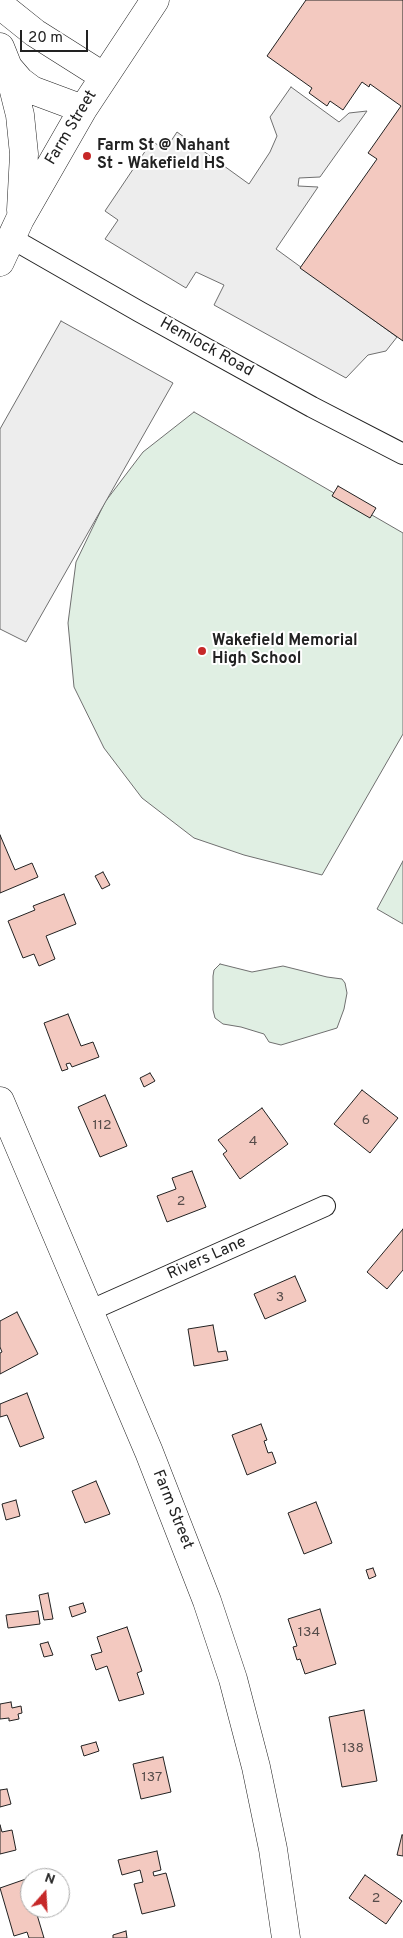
<!DOCTYPE html>
<html>
<head>
<meta charset="utf-8">
<style>
	body { margin:0 }
	#map { position:relative; width:403px; height:1938px; overflow:hidden; background:#fff; font-family:Overpass,sans-serif }
	canvas { display:block }
	.north { position:absolute; left:20px; top:1868px; width:50px; height:50px; box-sizing:border-box; background:#fff; border:1px solid #a7a7a7; border-radius:50%; rotate:19deg; font-size:14px; font-weight:700; line-height:20px; text-align:center; color:#222 }
	.north::after { content:''; display:block; margin:auto; width:18px; height:22px; background:#c62828; clip-path:polygon(50% 0,100% 100%,50% 72%,0 100%) }
	.scale { position:absolute; left:20px; top:30px; width:68px; height:22px; box-sizing:border-box; border:2px solid #222; border-top:0; padding-left:6px; font-size:15px; line-height:18px; white-space:nowrap; color:#222; -webkit-text-stroke:4px #fff; paint-order:stroke }
</style>
</head>
<body>
<div id="map">
<canvas width="403" height="1938"></canvas>
<div class="north">N</div>
<div class="scale">20 m</div>
</div>
<script>
const ctx = document.querySelector('canvas').getContext('2d');
ctx.lineJoin = 'round';
function paint(path, color) {
  ctx.fillStyle = color;
  ctx.fill(path, 'evenodd');
}
function toPath(rows) {
  const path = new Path2D();
  for (const r of rows) {
    path.moveTo(r[0], r[1]);
    for (let i = 2; i < r.length; i += 2) path.lineTo(r[i], r[i + 1]);
  }
  return path;
}
function trace(path, color, width, dash) {
  ctx.strokeStyle = color;
  ctx.lineWidth = width;
  ctx.lineCap = dash ? 'butt' : 'round';
  ctx.setLineDash(dash || []);
  ctx.stroke(path);
}
function drawText(font, color, halo, rows, align = 'center') {
  ctx.font = font + ' Overpass,sans-serif';
  ctx.lineWidth = 4;
  ctx.setLineDash([]);
  ctx.textBaseline = 'middle';
  ctx.strokeStyle = halo;
  ctx.fillStyle = color;
  for (const [text, x, y, turn = 0] of rows) {
    ctx.save();
    ctx.translate(x, y);
    ctx.rotate((+turn || 0) * Math.PI / 180);
    ctx.textAlign = isNaN(turn) ? turn : align;
    if (halo) ctx.strokeText(text, 0, 0);
    ctx.fillText(text, 0, 0);
    ctx.restore();
  }
}
const green = toPath([
	[194,412,403,533,403,734,322,875,244,855,194,838,142,798,104,748,74,687,68,623,76,562,105,502,143,452,194,412],
	[403,861,403,924,377,909,403,861],
	[220,964,252,972,283,966,327,977,342,979,345,983,347,993,344,1009,337,1028,281,1045,269,1042,264,1034,241,1027,223,1024,215,1018,213,1010,213,976,214,970,220,964]
]);
paint(green, '#e0efe3');
trace(green, '#6f6f6f', 1);
const parking = toPath([
	[291,87,339,122,349,113,367,111,320,177,299,178,298,186,318,187,276,249,397,337,386,351,368,355,346,378,214,305,224,285,196,272,186,288,105,239,118,220,105,211,152,141,165,150,177,132,249,184,270,152,277,136,270,117,291,87],
	[61,321,173,383,26,642,0,629,0,429,61,321]
]);
paint(parking, '#ededed');
trace(parking, '#6f6f6f', 1);
const building = toPath([
	[306,0,403,0,403,341,300,268,377,159,368,153,401,106,370,84,369,87,362,82,343,110,330,101,327,106,309,93,312,88,267,56,306,0],
	[338,486,376,508,370,518,332,496,338,486],
	[0,835,15,870,32,863,38,877,0,893,0,835],
	[103,872,110,885,102,889,95,876,103,872],
	[64,894,76,924,46,936,55,959,39,966,34,954,23,958,8,921,35,910,33,906,64,894],
	[68,1014,81,1046,93,1042,99,1057,72,1067,70,1063,66,1064,68,1069,62,1071,44,1023,68,1014],
	[150,1073,155,1081,144,1087,140,1078,150,1073],
	[362,1090,398,1118,370,1153,334,1124,362,1090],
	[105,1095,127,1146,100,1157,78,1107,105,1095],
	[262,1108,288,1144,240,1179,223,1154,227,1151,218,1140,262,1108],
	[192,1171,206,1207,167,1222,157,1196,176,1189,172,1178,192,1171],
	[403,1229,403,1270,387,1289,367,1272,403,1229],
	[295,1276,306,1301,265,1319,254,1294,295,1276],
	[17,1312,38,1354,0,1374,0,1353,2,1352,0,1347,0,1321,17,1312],
	[213,1325,218,1352,226,1351,228,1360,194,1366,188,1329,213,1325],
	[27,1393,44,1438,20,1447,7,1415,0,1417,0,1404,27,1393],
	[261,1424,267,1440,264,1441,268,1453,272,1452,276,1463,247,1475,232,1435,261,1424],
	[96,1481,110,1514,85,1523,72,1491,96,1481],
	[16,1500,20,1516,6,1520,2,1504,16,1500],
	[316,1502,332,1543,304,1554,288,1513,316,1502],
	[373,1568,376,1576,369,1579,366,1570,373,1568],
	[48,1593,53,1619,44,1620,39,1595,48,1593],
	[83,1603,86,1612,72,1617,69,1607,83,1603],
	[320,1609,336,1664,305,1674,300,1659,297,1660,293,1647,297,1646,288,1619,320,1609],
	[38,1611,40,1624,8,1628,6,1615,38,1611],
	[127,1627,142,1671,137,1673,144,1694,119,1701,107,1666,96,1670,91,1655,102,1652,97,1637,127,1627],
	[48,1642,53,1655,44,1657,40,1644,48,1642],
	[11,1702,12,1708,21,1706,22,1713,18,1714,19,1719,9,1721,9,1718,0,1719,0,1704,11,1702],
	[364,1710,377,1781,342,1787,329,1717,364,1710],
	[96,1742,99,1751,84,1756,81,1746,96,1742],
	[163,1757,171,1792,141,1799,133,1764,163,1757],
	[7,1789,11,1804,0,1807,0,1790,7,1789],
	[0,1825,2,1832,12,1830,16,1850,0,1854,0,1825],
	[402,1835,403,1835,403,1856,397,1855,402,1835],
	[157,1851,161,1870,153,1872,154,1876,166,1873,175,1906,142,1914,134,1884,143,1882,140,1870,122,1875,118,1860,157,1851],
	[365,1875,402,1901,386,1924,349,1898,365,1875],
	[26,1879,30,1892,30,1908,35,1908,44,1938,29,1938,27,1932,14,1936,0,1888,26,1879],
	[126,1931,127,1938,113,1938,113,1935,126,1931]
]);
paint(building, '#f3c9c0');
trace(building, '#222', 1);
const minor = toPath([
	[11,238,140,312,312,407,403,454],
	[89,1311,325,1206]
]);
const secondary = toPath([
	[0,5,35,33,103,76],
	[0,47,8,67,20,115,24,154,21,210],
	[8,67,20,81,32,90,83,109],
	[0,262,20,219,83,109,155,0],
	[0,1101,149,1452,207,1601,233,1679,256,1767,273,1849,286,1938]
]);
trace(minor, '#222', 22);
trace(secondary, '#222', 29);
trace(minor, '#fff', 20);
trace(secondary, '#fff', 28);
for (const [x, y, r, color] of [
	[87,156,5,"#c62828"],
	[202,651,5,"#c62828"]
]) {
  const dot = new Path2D();
  dot.arc(x, y, r, 0, 2 * Math.PI);
  ctx.fillStyle = color;
  ctx.fill(dot);
  trace(dot, '#fff', 2);
}
drawText('14px', '#564c4a', null, [
	["6",366,1121],
	["112",102,1126],
	["4",253,1142],
	["2",181,1202],
	["3",280,1298],
	["134",309,1633],
	["138",353,1749],
	["137",152,1778],
	["2",376,1899]
]);
drawText('16px', '#222', '#fff', [
	["Farm Street",72,128,-59],
	["Hemlock Road",206,348,29],
	["Rivers Lane",207,1259,-24],
	["Farm Street",172,1510,68]
]);
drawText('bold 16px', '#222', '#fff', [
	["Farm St @ Nahant",97,147],
	["St - Wakefield HS",97,165],
	["Wakefield Memorial",212,642],
	["High School",212,660]
], 'left');
</script>
</body>
</html>
